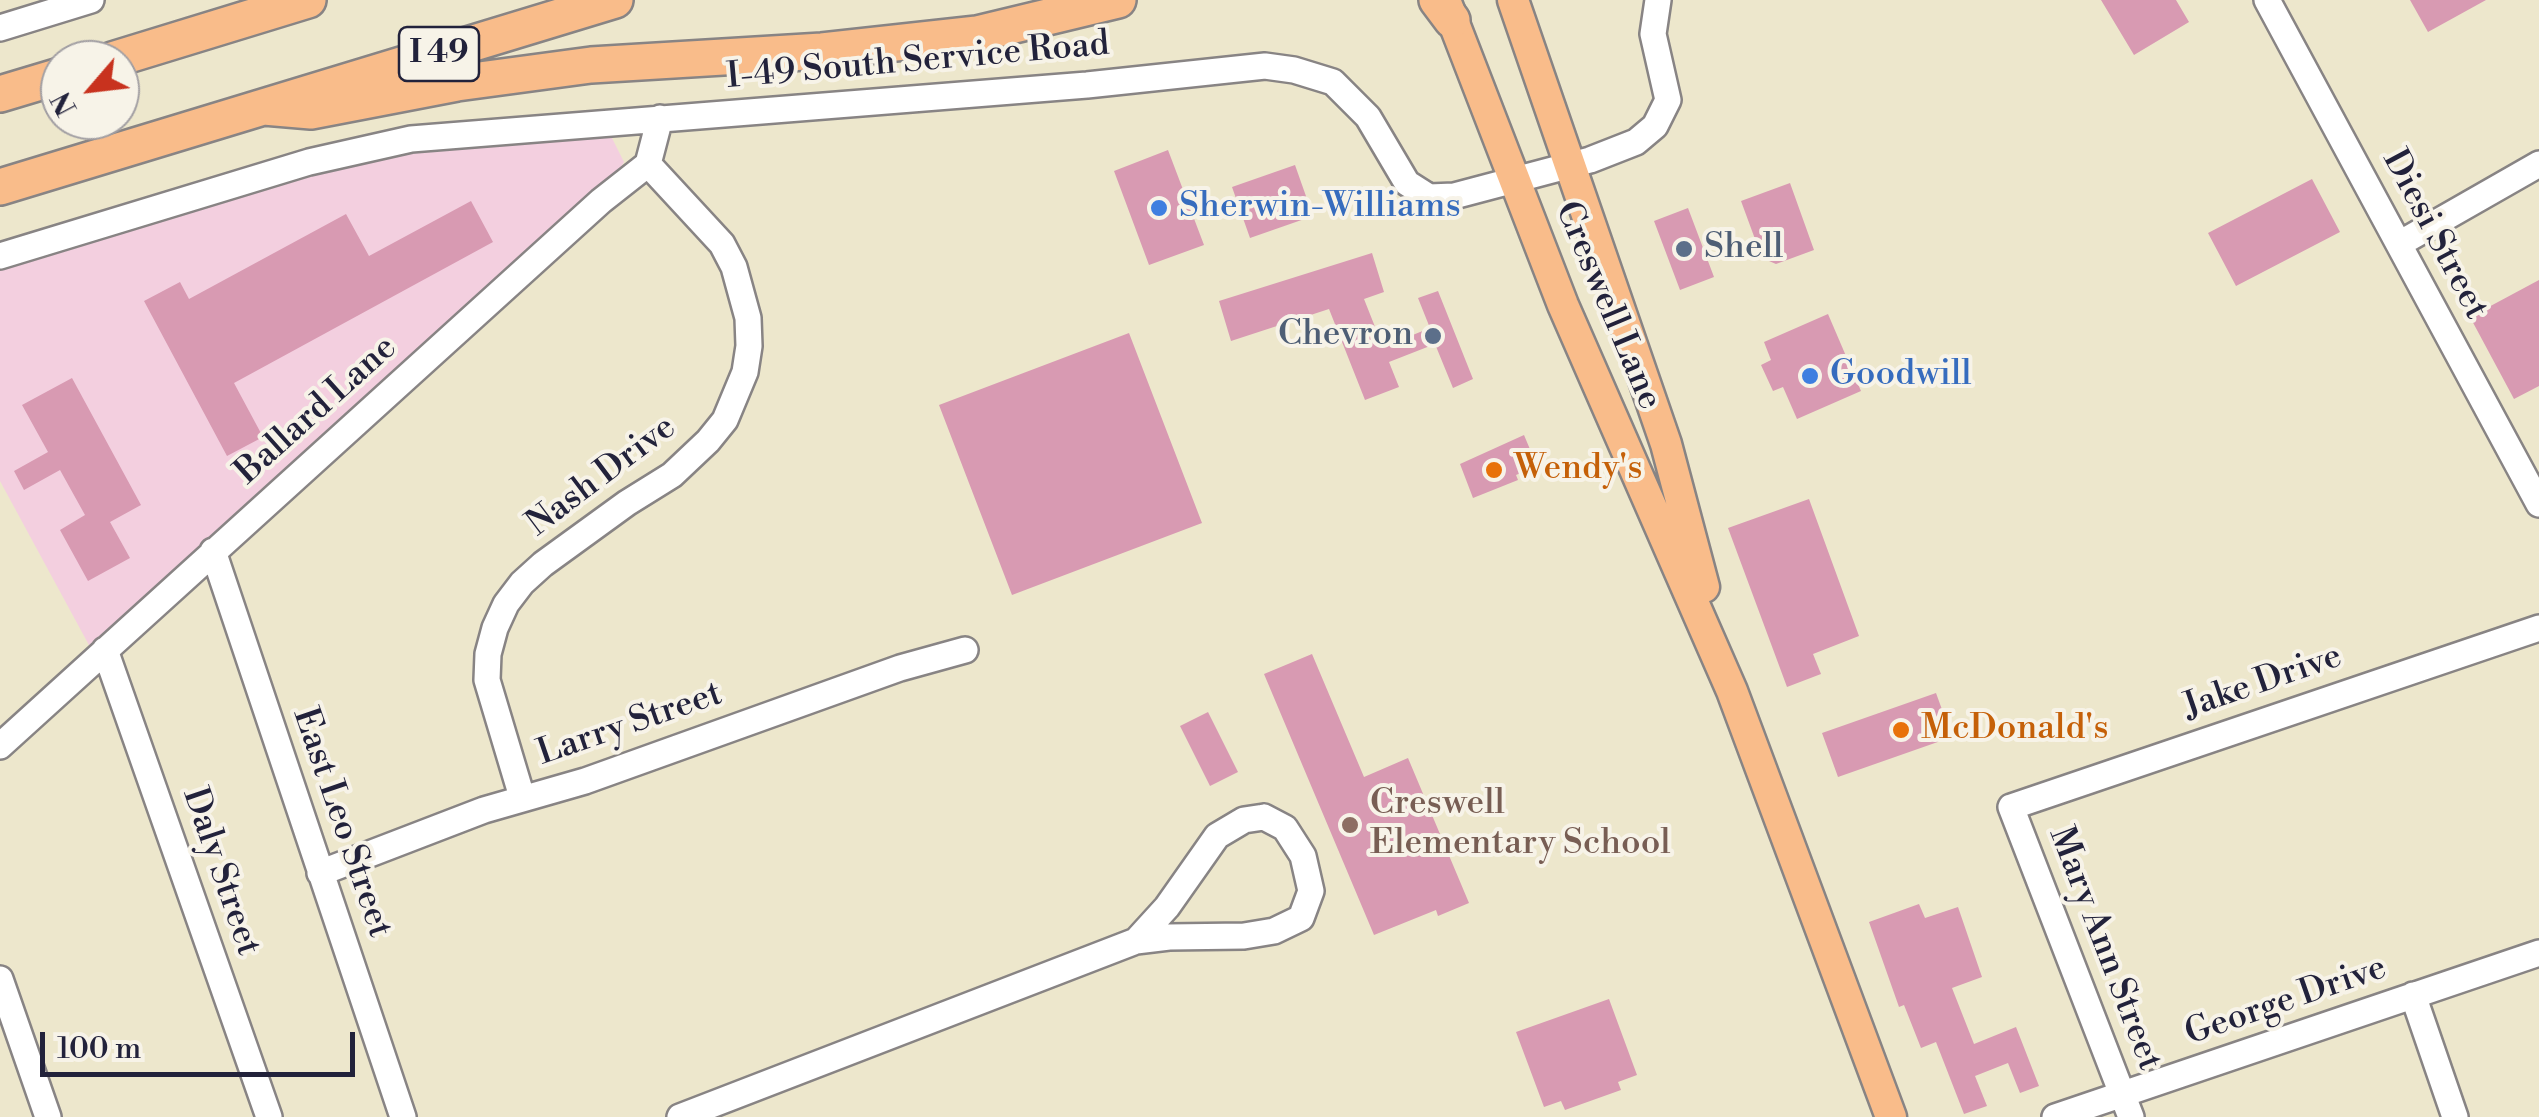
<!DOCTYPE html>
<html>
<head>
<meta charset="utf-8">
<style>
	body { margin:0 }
	#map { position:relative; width:2539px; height:1117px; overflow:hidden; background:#ede7cc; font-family:"Libre Bodoni",serif }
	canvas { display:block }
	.north { position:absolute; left:40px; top:40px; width:100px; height:100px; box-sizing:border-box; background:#f7f3e8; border:2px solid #a29fa3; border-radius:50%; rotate:242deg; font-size:28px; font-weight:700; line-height:40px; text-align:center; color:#22223b }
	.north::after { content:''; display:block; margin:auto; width:35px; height:45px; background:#c8321e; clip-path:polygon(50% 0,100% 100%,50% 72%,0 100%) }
	.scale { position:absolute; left:40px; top:1032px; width:315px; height:45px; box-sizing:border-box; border:5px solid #22223b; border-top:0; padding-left:12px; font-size:30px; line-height:35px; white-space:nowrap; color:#22223b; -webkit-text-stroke:8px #f7f3e8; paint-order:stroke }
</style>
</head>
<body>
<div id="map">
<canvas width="2539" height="1117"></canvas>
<div class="north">N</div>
<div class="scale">100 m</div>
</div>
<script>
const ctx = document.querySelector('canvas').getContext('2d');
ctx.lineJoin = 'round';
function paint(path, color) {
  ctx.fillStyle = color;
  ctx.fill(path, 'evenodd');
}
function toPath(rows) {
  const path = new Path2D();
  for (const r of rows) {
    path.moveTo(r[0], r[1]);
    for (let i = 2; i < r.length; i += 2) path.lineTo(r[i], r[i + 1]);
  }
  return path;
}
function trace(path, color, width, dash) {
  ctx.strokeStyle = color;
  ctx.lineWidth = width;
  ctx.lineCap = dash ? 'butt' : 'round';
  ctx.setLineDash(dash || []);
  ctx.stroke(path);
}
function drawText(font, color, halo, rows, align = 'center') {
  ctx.font = font + ' "Libre Bodoni",serif';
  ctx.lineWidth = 8;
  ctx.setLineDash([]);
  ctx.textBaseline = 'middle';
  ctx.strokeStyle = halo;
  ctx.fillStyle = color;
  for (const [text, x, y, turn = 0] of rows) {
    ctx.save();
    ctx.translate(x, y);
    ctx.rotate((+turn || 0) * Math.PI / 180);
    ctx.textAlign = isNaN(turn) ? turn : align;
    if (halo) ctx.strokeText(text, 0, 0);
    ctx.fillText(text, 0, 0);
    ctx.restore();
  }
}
paint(toPath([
	[610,134,624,162,618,172,90,647,0,481,0,269,370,159,438,149]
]), '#f3cfdf');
paint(toPath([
	[2101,0,2176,0,2189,22,2134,55],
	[2410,0,2486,0,2428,32],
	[1168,150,1204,245,1149,265,1114,171],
	[1295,165,1313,216,1250,238,1232,187],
	[2312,179,2340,232,2236,286,2208,233],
	[1790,183,1814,250,1776,264,1762,258,1741,201],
	[471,201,493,242,234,383,263,437,227,456,144,301,180,282,189,299,346,214,369,256],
	[1688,208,1714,277,1680,290,1654,221],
	[1372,253,1384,292,1364,299,1383,347,1430,328,1418,298,1438,291,1473,379,1453,388,1435,344,1389,362,1399,387,1365,400,1329,309,1231,341,1219,301],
	[2539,280,2539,386,2514,399,2470,317],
	[1828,314,1861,391,1797,419,1783,387,1773,391,1761,365,1771,360,1764,342],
	[1129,333,1202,523,1012,595,939,405],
	[72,378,141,505,110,522,130,558,88,581,60,530,85,515,60,470,24,490,14,471,48,452,22,405],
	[1524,435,1537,466,1516,475,1518,480,1473,498,1460,464],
	[1809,499,1859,636,1813,654,1821,674,1787,687,1728,528],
	[1312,654,1364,777,1408,758,1469,903,1438,916,1436,910,1374,935,1264,674],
	[1936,693,1952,737,1838,777,1822,733],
	[1208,712,1238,772,1210,786,1180,726],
	[1919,904,1925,918,1958,907,1982,977,1952,988,1974,1044,2016,1027,2039,1086,2020,1093,2008,1063,1975,1076,1987,1106,1964,1114,1936,1042,1921,1048,1904,1005,1899,1007,1869,922],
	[1609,999,1637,1075,1618,1082,1621,1090,1565,1110,1561,1101,1544,1107,1516,1032]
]), '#d89ab2');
const minor = toPath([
	[2267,0,2539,504],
	[0,28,91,0],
	[2399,244,2539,164],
	[0,256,309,162,411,139,1087,85,1265,66,1294,70,1333,82,1368,117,1407,183,1429,197,1454,196,1590,160,1636,142,1655,126,1668,100,1653,34,1658,0],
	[213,551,403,1117],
	[105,650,269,1117],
	[0,746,601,201,648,164,660,118],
	[522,797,487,680,488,654,495,628,506,604,522,583,543,564,627,503,672,475,708,441,725,420,745,372,749,346,748,318,734,267,722,244,648,164],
	[1264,817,1285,828,1303,856,1311,891,1301,918,1274,931,1244,936,1169,937,1136,941,1167,907,1217,836,1244,820,1264,817],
	[320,873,484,810,585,781,900,668,965,650],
	[0,979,48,1117],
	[2413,995,2455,1117],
	[680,1117,1136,941],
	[2055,1117,2539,953],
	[2131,1117,2011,807,2539,628]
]);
const major = toPath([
	[1445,0,1563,305,1732,691,1891,1117],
	[1513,0,1666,444,1704,587]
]);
const highway = toPath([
	[1437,0,1452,20],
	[112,60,308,0],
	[0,94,60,76],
	[264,107,311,111,457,83,591,65,822,51,977,34,1118,0],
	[0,187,615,0]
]);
trace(minor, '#888484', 30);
trace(major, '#888484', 35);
trace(highway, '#888484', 40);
trace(minor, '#fff', 25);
trace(major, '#f9bc8a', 30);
trace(highway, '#f9bc8a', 35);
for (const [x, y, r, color] of [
	[1159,208,10,"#3f7fe0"],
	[1684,249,10,"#5c6f8a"],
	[1433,336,10,"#5c6f8a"],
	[1810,376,10,"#3f7fe0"],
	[1494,470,10,"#e8710a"],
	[1901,730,10,"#e8710a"],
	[1350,825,10,"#8d6e63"]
]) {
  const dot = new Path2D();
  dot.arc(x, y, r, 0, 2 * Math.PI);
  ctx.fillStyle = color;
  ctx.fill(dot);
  trace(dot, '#f7f3e8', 4);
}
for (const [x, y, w] of [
	[439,54,80]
]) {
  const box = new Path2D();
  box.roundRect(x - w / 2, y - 27, w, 54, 8);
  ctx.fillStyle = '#f7f3e8';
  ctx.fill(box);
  trace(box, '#22223b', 2.5);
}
drawText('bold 32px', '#22223b', null, [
	["I 49",439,54]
]);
drawText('35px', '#22223b', '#f7f3e8', [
	["I-49 South Service Road",918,62,-5],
	["Diesi Street",2434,235,62],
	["Creswell Lane",1607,306,67],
	["Ballard Lane",317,411,-42],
	["Nash Drive",602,477,-37],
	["Jake Drive",2263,683,-19],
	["Larry Street",630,725,-19],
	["East Leo Street",341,823,71],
	["Daly Street",220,872,71],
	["Mary Ann Street",2104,949,69],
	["George Drive",2286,1002,-19]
]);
drawText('35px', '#366cbe', '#f7f3e8', [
	["Sherwin-Williams",1179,208],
	["Goodwill",1830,376]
], 'left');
drawText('35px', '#4e5e75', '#f7f3e8', [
	["Shell",1704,249],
	["Chevron",1413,336,"right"]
], 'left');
drawText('35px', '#c56008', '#f7f3e8', [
	["Wendy's",1514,470],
	["McDonald's",1921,730]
], 'left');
drawText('35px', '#785e54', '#f7f3e8', [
	["Creswell",1370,805],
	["Elementary School",1370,845]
], 'left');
</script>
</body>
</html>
